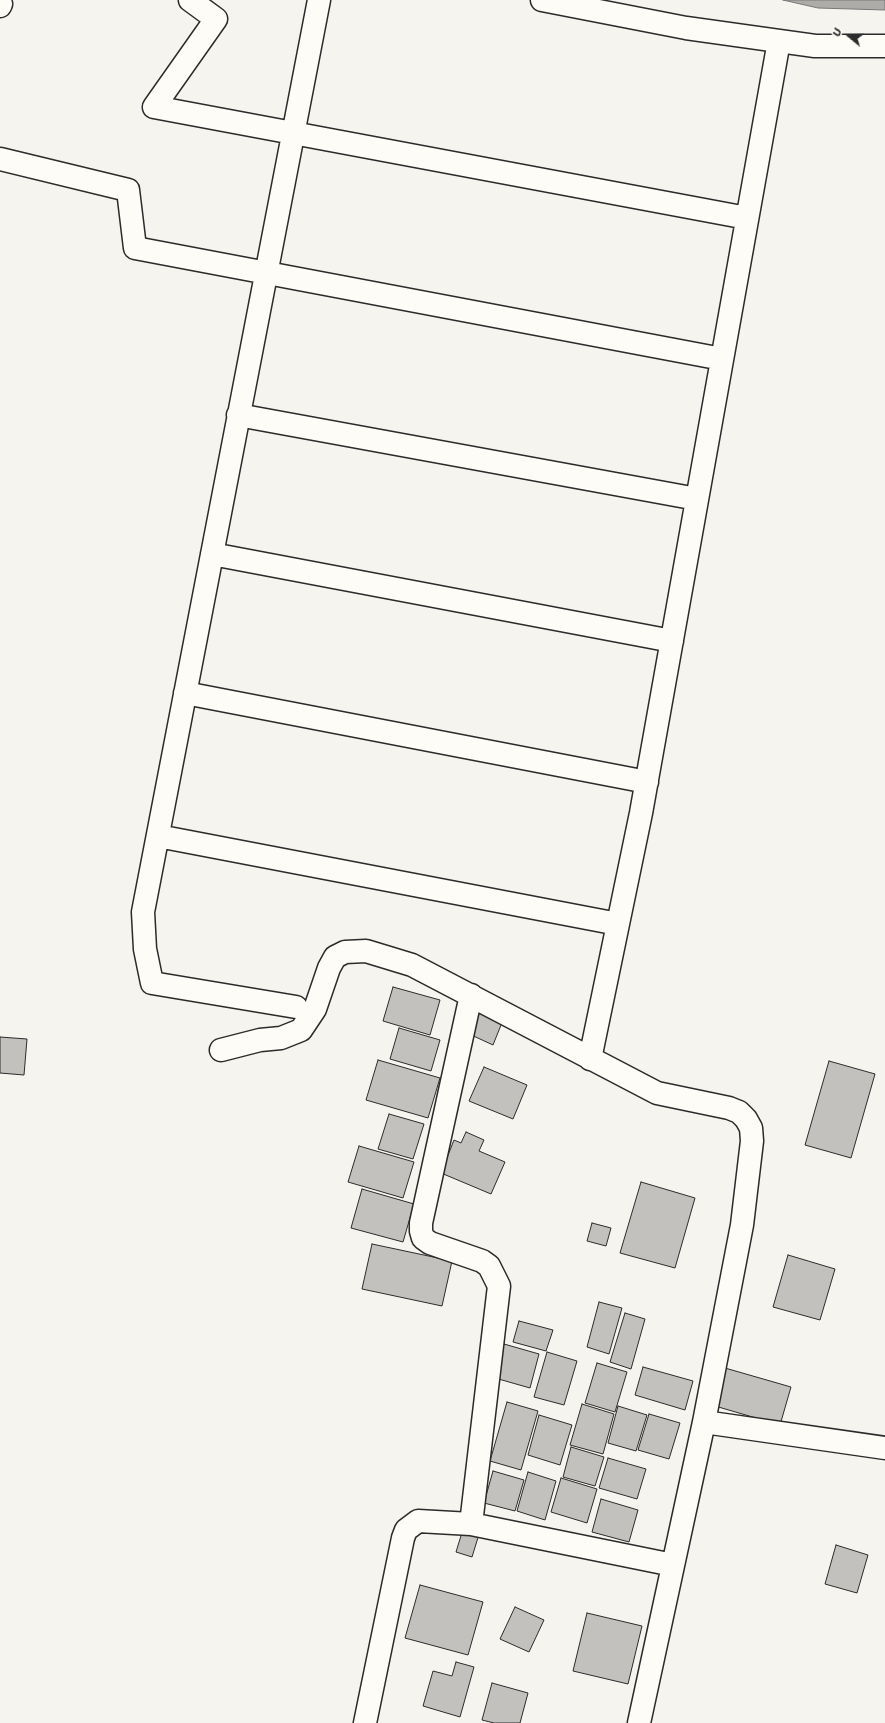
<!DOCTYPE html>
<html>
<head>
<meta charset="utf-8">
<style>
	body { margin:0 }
	#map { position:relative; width:885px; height:1723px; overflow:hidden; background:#f5f4ef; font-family:Sriracha,sans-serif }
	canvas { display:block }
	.north { position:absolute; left:829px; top:16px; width:40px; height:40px; -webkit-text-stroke:3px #fdfcf7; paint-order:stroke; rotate:288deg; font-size:11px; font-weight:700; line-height:16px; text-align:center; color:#2b2b2b }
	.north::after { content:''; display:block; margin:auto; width:14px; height:18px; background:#2b2b2b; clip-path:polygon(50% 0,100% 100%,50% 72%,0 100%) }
</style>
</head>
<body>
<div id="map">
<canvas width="885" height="1723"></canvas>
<div class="north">U</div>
</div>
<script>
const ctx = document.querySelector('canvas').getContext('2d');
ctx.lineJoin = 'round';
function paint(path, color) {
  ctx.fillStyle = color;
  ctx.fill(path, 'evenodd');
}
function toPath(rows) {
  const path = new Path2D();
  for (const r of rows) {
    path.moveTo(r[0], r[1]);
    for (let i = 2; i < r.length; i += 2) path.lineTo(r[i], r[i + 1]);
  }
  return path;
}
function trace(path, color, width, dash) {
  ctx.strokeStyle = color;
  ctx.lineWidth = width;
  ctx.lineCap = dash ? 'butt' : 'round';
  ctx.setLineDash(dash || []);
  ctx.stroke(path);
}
const water = toPath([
	[783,0,885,0,885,10,818,8,783,0]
]);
paint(water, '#adaca9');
trace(water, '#797877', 1);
const building = toPath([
	[393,987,440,1000,430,1035,383,1021,393,987],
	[477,1009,503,1020,493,1045,467,1033,477,1009],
	[399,1028,440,1040,431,1071,390,1059,399,1028],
	[0,1037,27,1039,24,1075,0,1073,0,1037],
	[378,1060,440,1078,428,1118,366,1100,378,1060],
	[829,1061,875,1074,851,1158,805,1145,829,1061],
	[484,1067,527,1085,513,1119,469,1101,484,1067],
	[389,1114,424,1124,413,1159,378,1149,389,1114],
	[466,1132,484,1140,479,1151,505,1162,491,1194,441,1173,454,1140,461,1143,466,1132],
	[359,1146,414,1162,403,1198,348,1182,359,1146],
	[641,1182,695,1198,675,1268,620,1253,641,1182],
	[362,1189,414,1204,403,1242,351,1228,362,1189],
	[592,1223,611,1228,606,1246,587,1241,592,1223],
	[372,1244,452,1261,442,1306,362,1289,372,1244],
	[788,1255,835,1269,820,1320,773,1307,788,1255],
	[599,1302,622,1308,609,1354,587,1347,599,1302],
	[625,1313,645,1319,631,1369,610,1362,625,1313],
	[519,1321,553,1330,546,1351,513,1342,519,1321],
	[504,1344,539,1354,530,1388,495,1378,504,1344],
	[547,1352,577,1361,564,1405,534,1397,547,1352],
	[597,1363,627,1372,615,1412,585,1403,597,1363],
	[643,1367,693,1381,685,1410,635,1395,643,1367],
	[725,1368,791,1387,780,1425,715,1406,725,1368],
	[507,1402,538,1411,521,1470,490,1461,507,1402],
	[582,1404,614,1414,603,1454,570,1445,582,1404],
	[618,1406,647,1415,636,1451,608,1443,618,1406],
	[649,1414,680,1423,669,1459,638,1450,649,1414],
	[539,1415,572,1425,560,1465,528,1455,539,1415],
	[571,1447,604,1457,595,1486,563,1477,571,1447],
	[608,1458,646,1469,637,1499,599,1488,608,1458],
	[493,1471,524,1480,515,1511,484,1503,493,1471],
	[528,1472,556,1481,545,1520,517,1511,528,1472],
	[561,1478,597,1489,587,1523,551,1512,561,1478],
	[601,1499,638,1510,629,1542,592,1532,601,1499],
	[464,1526,480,1531,472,1557,456,1552,464,1526],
	[836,1545,868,1555,857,1593,825,1584,836,1545],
	[420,1585,483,1602,468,1655,405,1638,420,1585],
	[515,1607,544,1620,529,1652,500,1639,515,1607],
	[587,1613,642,1626,628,1684,573,1671,587,1613],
	[456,1662,474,1667,460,1717,423,1706,433,1671,452,1676,456,1662],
	[492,1683,528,1693,520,1723,494,1723,482,1720,492,1683]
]);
paint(building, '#c2c1be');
trace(building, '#2b2b2b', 1);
const minor = toPath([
	[190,0,216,19,154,107,747,218],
	[542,0,686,28,779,41,815,46,885,46],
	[0,6,1,4],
	[0,159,128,190,135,248,722,359],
	[238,415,697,499],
	[212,554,672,641],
	[185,693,647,782],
	[158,836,618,924],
	[471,995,421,1223,421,1231,423,1238,430,1243,482,1261,489,1266,499,1286,471,1524],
	[296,1007,152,983,145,949,143,912,319,0],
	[221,1050,260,1040,281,1038,301,1030,315,1009,329,968,335,957,345,952,366,951,412,965,657,1093,729,1108,739,1112,746,1119,751,1128,752,1141,742,1225,704,1422,639,1723],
	[590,1059,641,813,779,41],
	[704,1422,885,1448],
	[365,1723,403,1538,406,1530,418,1521,471,1524,673,1565]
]);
trace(minor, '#2b2b2b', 25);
trace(minor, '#fdfcf7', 22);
</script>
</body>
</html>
